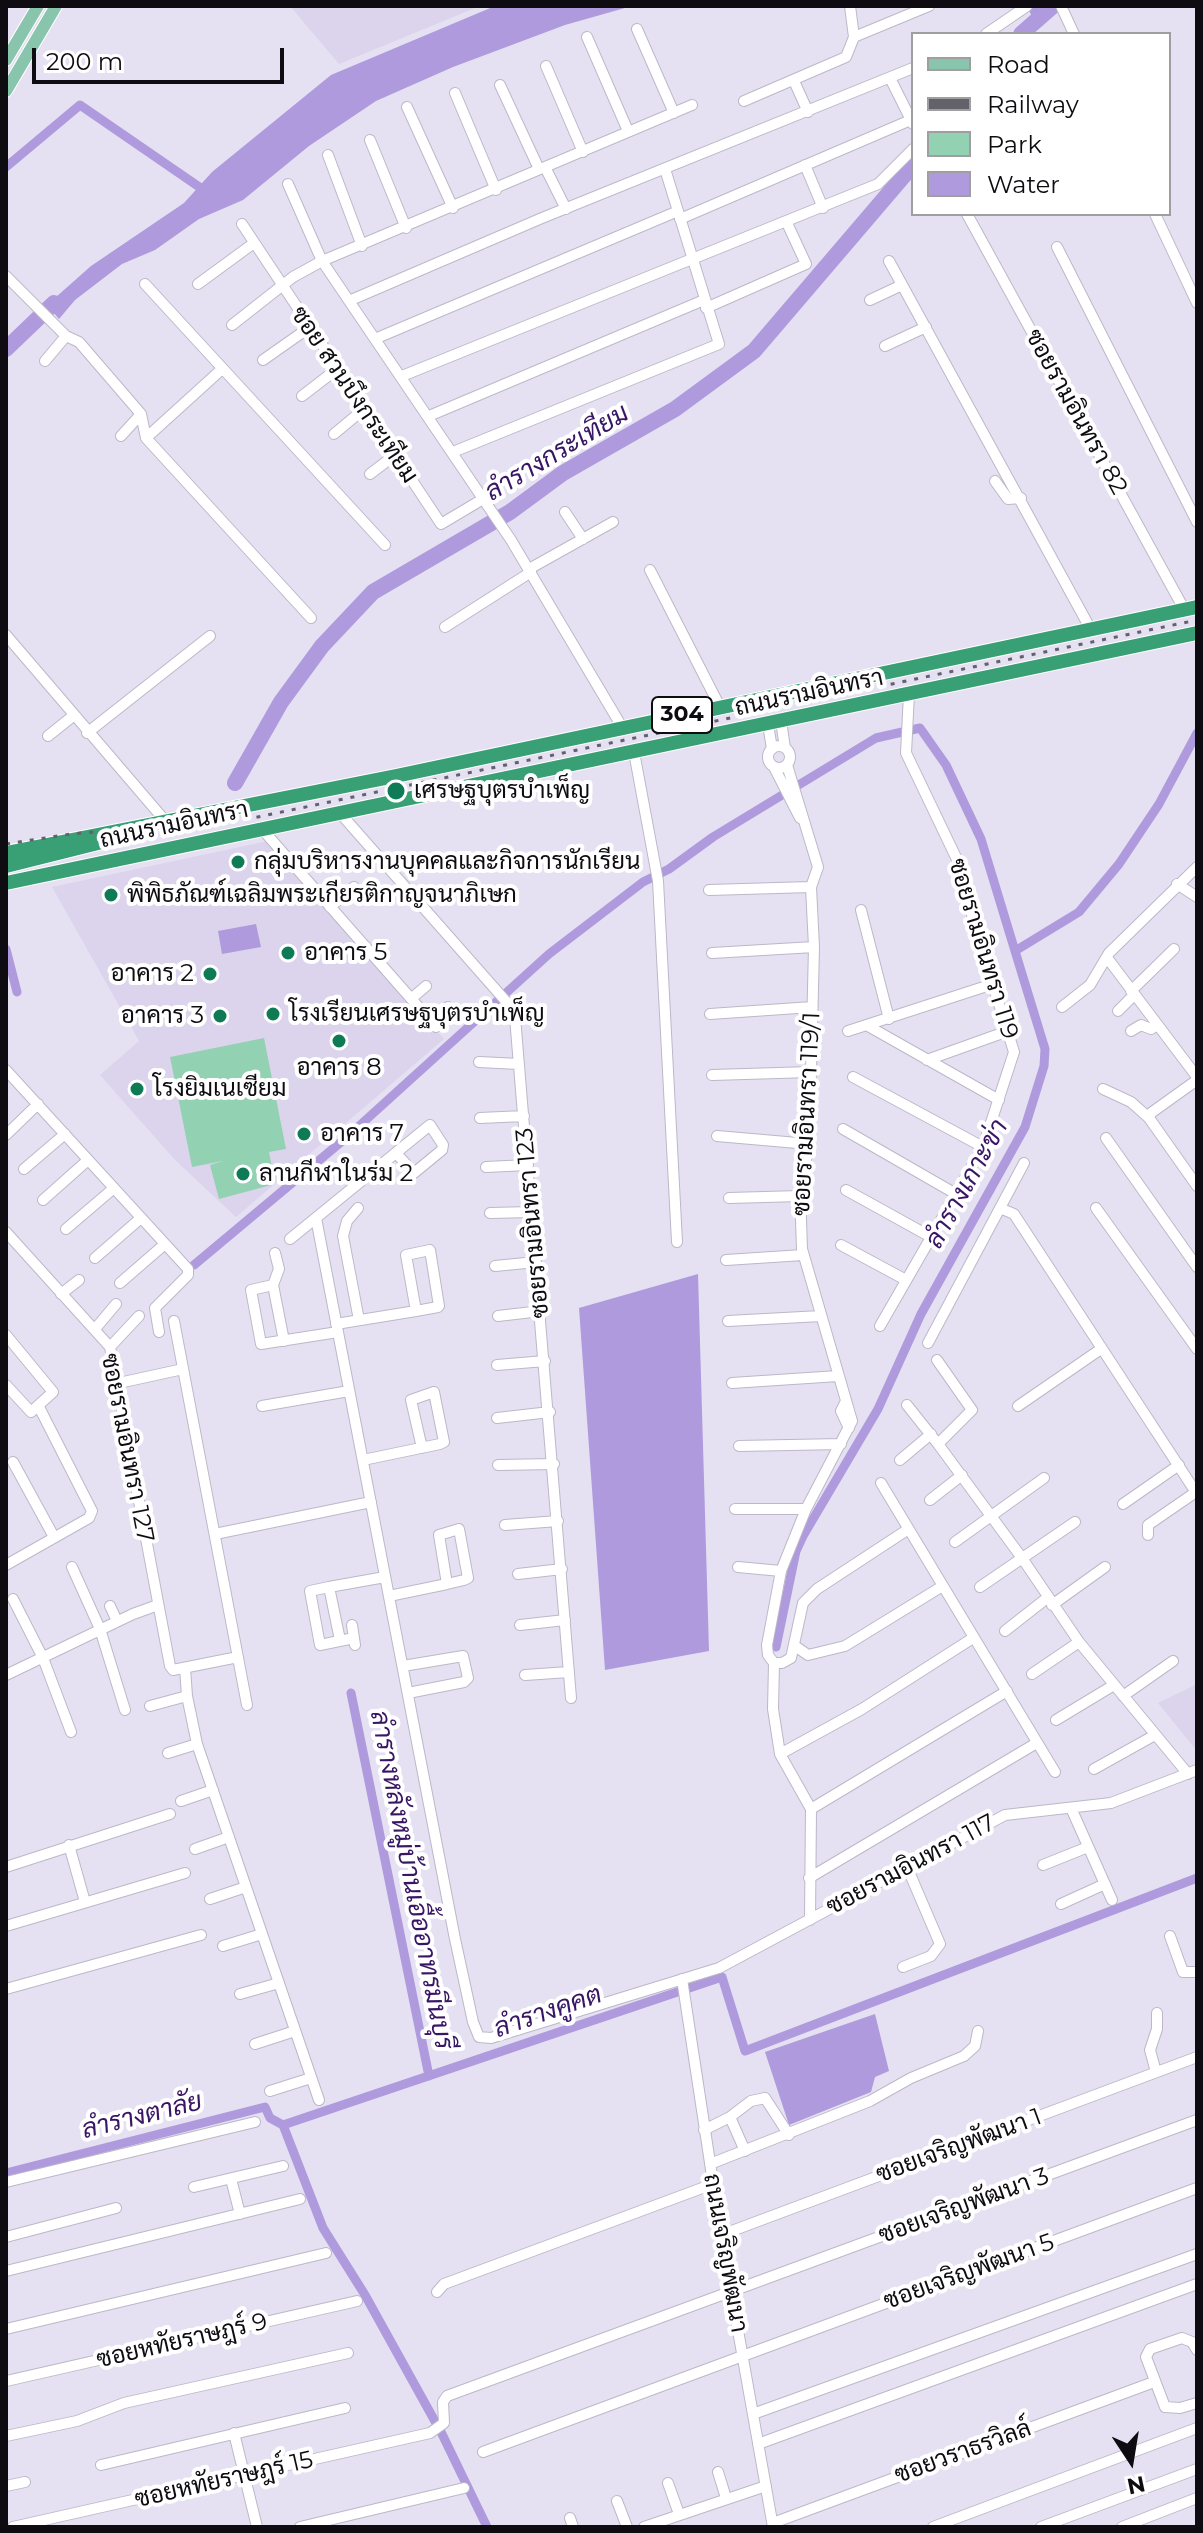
<!DOCTYPE html>
<html>
<head>
<meta charset="utf-8">
<style>
	body { margin:0 }
	#map { position:relative; width:1203px; height:2533px; overflow:hidden; background:#e5e1f2; font-family:Montserrat,sans-serif }
	canvas { display:block }
	.frame { position:absolute; inset:0; border:8px solid #0e0c11; pointer-events:none }
	.legend { position:absolute; left:911px; top:32px; width:260px; height:184px; box-sizing:border-box; background:#fff; border:2px solid #9f9ea0; margin:0; padding:10px 14px; list-style:none; font-size:24px; color:#0e0c11 }
	.legend li { display:flex; align-items:center; gap:16px; height:40px }
	.legend b { width:40px; border:2px solid #9f9ea0 }
	.north { position:absolute; left:1091px; top:2421px; width:80px; height:80px; -webkit-text-stroke:6px #fff; paint-order:stroke; rotate:168deg; font-size:22px; font-weight:700; line-height:32px; text-align:center; color:#0e0c11 }
	.north::after { content:''; display:block; margin:auto; width:28px; height:36px; background:#0e0c11; clip-path:polygon(50% 0,100% 100%,50% 72%,0 100%) }
	.scale { position:absolute; left:32px; top:48px; width:252px; height:36px; box-sizing:border-box; border:4px solid #0e0c11; border-top:0; padding-left:10px; font-size:24px; line-height:28px; white-space:nowrap; color:#0e0c11; -webkit-text-stroke:6px #fff; paint-order:stroke }
</style>
</head>
<body>
<div id="map">
<canvas width="1203" height="2533"></canvas>
<div class="frame"></div>
<ul class="legend">
<li><b style="height:10px;background:#88c5ac"></b>Road</li>
<li><b style="height:10px;background:#63616a"></b>Railway</li>
<li><b style="height:22px;background:#93d1b3"></b>Park</li>
<li><b style="height:22px;background:#ae9add"></b>Water</li>
</ul>
<div class="north">N</div>
<div class="scale">200 m</div>
</div>
<script>
const ctx = document.querySelector('canvas').getContext('2d');
ctx.lineJoin = 'round';
function paint(path, color) {
  ctx.fillStyle = color;
  ctx.fill(path, 'evenodd');
}
function toPath(rows) {
  const path = new Path2D();
  for (const r of rows) {
    if (r.length === 3) {
      path.moveTo(r[0] + r[2], r[1]);
      path.arc(r[0], r[1], r[2], 0, 2 * Math.PI);
      continue;
    }
    path.moveTo(r[0], r[1]);
    for (let i = 2; i < r.length; i += 2) path.lineTo(r[i], r[i + 1]);
  }
  return path;
}
function trace(path, color, width, dash) {
  ctx.strokeStyle = color;
  ctx.lineWidth = width;
  ctx.lineCap = dash ? 'butt' : 'round';
  ctx.setLineDash(dash || []);
  ctx.stroke(path);
}
function drawText(font, color, halo, rows, align = 'center') {
  ctx.font = font + ' Montserrat,Sarabun,sans-serif';
  ctx.lineWidth = 8;
  ctx.setLineDash([]);
  ctx.textBaseline = 'middle';
  ctx.strokeStyle = halo;
  ctx.fillStyle = color;
  for (const [text, x, y, turn = 0] of rows) {
    ctx.save();
    ctx.translate(x, y);
    ctx.rotate((+turn || 0) * Math.PI / 180);
    ctx.textAlign = isNaN(turn) ? turn : align;
    if (halo) ctx.strokeText(text, 0, 0);
    ctx.fillText(text, 0, 0);
    ctx.restore();
  }
}
paint(toPath([
	[290,6,480,6,339,64],
	[268,841,444,1039,236,1217,175,1160,100,1075,139,1041,52,887],
	[1197,1684,1197,1751,1158,1703]
]), '#dbd4ec');
paint(toPath([
	[264,1038,286,1149,269,1152,275,1184,219,1199,210,1165,223,1161,192,1167,170,1057]
]), '#93d1b3');
paint(toPath([
	[495,6,632,6,565,25,453,67,376,101,309,146,243,200,199,219,155,250,122,264,75,300,59,319,47,305,91,266,184,203,212,172,331,75],
	[256,924,261,947,222,954,218,931],
	[698,1274,709,1651,605,1670,579,1308],
	[875,2014,889,2071,875,2077,871,2092,789,2125,765,2052]
]), '#ae9add');
trace(toPath([
	[1032,6,1037,17],
	[6,167,80,105,208,193],
	[6,949,17,992],
	[194,1265,347,1137,549,954,643,882,669,869,713,837,876,738,920,728,946,765,981,839,1015,951],
	[776,1647,796,1551,803,1536,878,1409,921,1314,1025,1127,1044,1066,1045,1049,1015,951,1079,912,1119,864,1159,804,1197,733],
	[351,1693,429,2076],
	[6,2173,265,2107,270,2118,283,2125],
	[487,2527,442,2434,365,2295,323,2228,283,2125,722,1977,745,2051,1197,1878]
]), '#ae9add', 9);
trace(toPath([
	[1021,34,1053,6],
	[6,349,54,303],
	[235,783,281,702,322,646,373,592,510,512,563,473,675,409,754,351,913,165]
]), '#ae9add', 16);
const minor = toPath([
	[1061,6,1074,34],
	[637,29,674,113],
	[986,34,1027,6],
	[587,37,628,131],
	[854,37,929,6],
	[546,66,583,152],
	[890,78,913,124],
	[794,81,808,112],
	[500,85,539,169],
	[455,93,496,190],
	[744,101,846,57,854,37,850,6],
	[407,107,453,208],
	[370,140,406,228],
	[328,155,362,246],
	[805,165,823,208],
	[546,169,566,209],
	[288,184,322,261,511,540,622,727],
	[967,214,1184,609],
	[1155,214,1197,303],
	[680,219,913,119],
	[242,224,441,524,483,499],
	[1057,247,1197,522],
	[889,261,1090,628],
	[6,276,66,336,79,342,141,414,146,438],
	[145,284,385,545],
	[198,284,254,243],
	[351,300,542,218,913,68],
	[870,300,902,285],
	[706,308,806,264,787,223],
	[232,325,293,277,322,261,692,105],
	[377,338,678,211],
	[885,346,926,327],
	[263,360,310,327],
	[45,361,66,336],
	[222,369,146,438,311,618],
	[402,376,878,184,913,149],
	[302,396,337,369],
	[429,416,704,300],
	[334,434,364,409],
	[121,436,141,414],
	[453,452,719,344,665,169],
	[370,474,395,455],
	[995,481,1008,499,1021,498],
	[565,512,583,539],
	[529,569,613,522],
	[650,570,720,707],
	[445,627,531,572],
	[6,635,167,823],
	[781,721,785,748],
	[768,724,772,749],
	[87,733,210,636],
	[48,736,73,716],
	[779,757,11],
	[634,752,658,881,677,1242],
	[787,765,818,867,811,887,814,947,811,1072,809,1144,800,1191,802,1249,852,1421,806,1509,781,1571,767,1645,768,1655,774,1663,773,1709,780,1754,811,1809,810,1920],
	[774,767,800,818],
	[340,813,511,1007,515,1017,571,1698],
	[262,829,436,1027],
	[1177,884,1197,897],
	[709,890,811,887],
	[330,907,354,887],
	[861,910,889,1019],
	[712,953,814,947],
	[1108,959,1197,1077],
	[1131,991,1174,949],
	[412,998,426,986],
	[1062,1007,1090,985,1109,953,1197,867],
	[1118,1011,1134,995],
	[710,1014,812,1007],
	[431,1021,448,1007],
	[868,1026,999,1100],
	[848,1031,993,984],
	[1131,1031,1141,1025,1151,1029,1157,1025],
	[927,1060,1008,1031],
	[479,1062,519,1064],
	[6,1070,188,1269,188,1275,155,1308,159,1332],
	[712,1075,811,1072],
	[853,1077,983,1147],
	[1103,1089,1131,1102,1149,1118,1197,1186],
	[480,1118,524,1116],
	[1149,1118,1151,1113,1197,1080],
	[843,1129,956,1194],
	[6,1135,38,1104],
	[717,1136,809,1144],
	[1106,1138,1197,1267],
	[486,1167,528,1165],
	[24,1169,65,1134],
	[846,1190,931,1237],
	[729,1198,800,1196],
	[43,1200,88,1160],
	[358,1208,347,1221,343,1236,359,1320],
	[1096,1208,1197,1349],
	[1002,1209,1014,1214,1197,1494],
	[490,1213,532,1212],
	[316,1218,455,1939,473,2022,479,2037,491,2038,719,1968,1005,1815,1111,1803,1197,1770],
	[66,1229,114,1188],
	[6,1232,110,1347,170,1666,173,1670,238,1657],
	[290,1239,430,1125,443,1145,442,1150,414,1173,396,1153],
	[841,1245,906,1280],
	[275,1253,279,1269,273,1285,284,1341],
	[95,1258,141,1218],
	[726,1260,803,1255],
	[495,1266,536,1262],
	[120,1283,165,1244],
	[273,1285,251,1290,261,1344,338,1332],
	[61,1294,79,1280],
	[498,1316,541,1311],
	[174,1321,247,1705],
	[728,1321,821,1316],
	[336,1324,416,1311,438,1307,439,1306,430,1250,406,1255,416,1311],
	[880,1326,983,1147,1014,1052,974,924,963,872,906,753,909,694],
	[95,1329,116,1304],
	[6,1335,53,1392,31,1412,6,1385],
	[928,1343,1024,1163],
	[110,1347,139,1316],
	[937,1360,972,1410,938,1444,1022,1558,1079,1642,1188,1774],
	[497,1365,545,1361],
	[119,1383,183,1369],
	[732,1383,838,1376],
	[845,1403,841,1411,849,1428],
	[907,1405,938,1444],
	[262,1406,349,1391],
	[1018,1406,1101,1349],
	[497,1418,550,1412],
	[739,1446,841,1444],
	[363,1460,440,1444,444,1442,434,1392,411,1400,422,1448],
	[900,1460,931,1434],
	[13,1462,54,1537],
	[498,1465,554,1464],
	[881,1483,1055,1772],
	[930,1500,962,1475],
	[1123,1504,1179,1465],
	[735,1509,806,1509],
	[505,1525,558,1521],
	[215,1534,371,1502],
	[1148,1535,1148,1525,1196,1492],
	[955,1542,1044,1478],
	[6,1565,89,1518,92,1511,39,1407],
	[72,1567,100,1629,125,1710],
	[738,1567,781,1571],
	[518,1574,562,1569],
	[329,1587,385,1577],
	[980,1587,1075,1522],
	[389,1596,447,1584,464,1580,468,1578,459,1529,439,1535,447,1584],
	[13,1599,43,1658,71,1732],
	[1052,1605,1105,1567],
	[110,1606,117,1621],
	[352,1625,355,1645],
	[520,1625,565,1620],
	[1005,1631,1047,1598],
	[340,1640,329,1587,310,1591,320,1645,354,1638],
	[795,1646,808,1655,845,1646,941,1587],
	[774,1663,782,1663,791,1658,803,1603,817,1589,907,1530],
	[403,1666,463,1656,468,1678,464,1682,408,1693],
	[185,1668,187,1696,197,1744,319,2100],
	[1032,1674,1079,1642],
	[6,1675,133,1614,158,1605],
	[525,1675,569,1672],
	[1123,1696,1173,1661],
	[150,1706,187,1696],
	[1056,1720,1114,1685],
	[168,1753,197,1744],
	[780,1754,862,1709,973,1638],
	[1094,1769,1155,1735],
	[181,1801,213,1790],
	[1071,1808,1112,1900],
	[811,1809,1007,1691],
	[69,1845,85,1902],
	[195,1849,229,1837],
	[1043,1865,1088,1847],
	[6,1867,170,1814],
	[809,1878,1035,1744],
	[210,1899,246,1887],
	[1061,1904,1105,1884],
	[6,1926,185,1873],
	[1170,1936,1183,1972,1197,1972],
	[223,1946,262,1934],
	[903,1967,931,1956,940,1944,907,1867],
	[682,1979,721,2235,773,2527],
	[6,1989,201,1935],
	[240,1994,279,1983],
	[255,2044,295,2031],
	[1156,2072,1150,2050,1157,2029,1157,2013],
	[270,2091,311,2078],
	[730,2117,751,2101,765,2098,789,2135],
	[704,2130,730,2117,745,2151],
	[710,2164,870,2101,911,2078,964,2056,975,2046,978,2031],
	[231,2179,240,2214],
	[6,2182,255,2122],
	[194,2187,283,2166],
	[721,2235,1197,2057],
	[6,2237,116,2208],
	[6,2271,300,2199],
	[437,2292,444,2284,713,2184],
	[6,2329,326,2253],
	[1197,2350,1192,2342,1182,2338,1150,2349,1146,2357,1165,2407,1180,2408,1197,2403],
	[6,2381,357,2301],
	[753,2414,1197,2254],
	[234,2433,257,2527],
	[6,2436,77,2421,124,2403,348,2353],
	[758,2444,1197,2284],
	[483,2452,1197,2188],
	[101,2465,345,2408],
	[718,2472,726,2498],
	[668,2483,679,2514],
	[6,2486,25,2482],
	[617,2501,627,2527],
	[570,2518,573,2527],
	[773,2523,1154,2382],
	[13,2527,430,2433,444,2423,443,2402,447,2396,1197,2120],
	[300,2527,464,2488],
	[644,2527,766,2486],
	[933,2527,1197,2428],
	[1041,2527,1197,2469],
	[1122,2527,1197,2498]
]);
const major = toPath([
	[6,60,38,6],
	[6,91,56,6]
]);
const highway = toPath([
	[6,853,396,776,1197,607],
	[6,866,126,836],
	[6,883,1197,633]
]);
trace(minor, '#bcb8c7', 12);
trace(major, '#fff', 14);
trace(highway, '#fff', 16);
trace(minor, '#fff', 10);
trace(major, '#88c5ac', 12);
trace(highway, '#399f75', 14);
trace(toPath([
	[6,844,71,834,253,818,1197,620]
]), '#63616a', 3, [4, 8]);
for (const [x, y, r, color] of [
	[396,791,10,"#0e7b56"],
	[238,862,8,"#0e7b56"],
	[111,895,8,"#0e7b56"],
	[288,953,8,"#0e7b56"],
	[210,974,8,"#0e7b56"],
	[273,1014,8,"#0e7b56"],
	[220,1016,8,"#0e7b56"],
	[339,1041,8,"#0e7b56"],
	[137,1089,8,"#0e7b56"],
	[304,1134,8,"#0e7b56"],
	[243,1174,8,"#0e7b56"]
]) {
  const dot = new Path2D();
  dot.arc(x, y, r, 0, 2 * Math.PI);
  ctx.fillStyle = color;
  ctx.fill(dot);
  trace(dot, '#fff', 3);
}
for (const [x, y, w] of [
	[682,715,60]
]) {
  const box = new Path2D();
  box.roundRect(x - w / 2, y - 18, w, 36, 6);
  ctx.fillStyle = '#fff';
  ctx.fill(box);
  trace(box, '#0e0c11', 2);
}
drawText('bold 22px', '#0e0c11', null, [
	["304",682,715]
]);
drawText('24px', '#0e0c11', '#fff', [
	["ซอย สวนบึงกระเทียม",354,395,56],
	["ซอยรามอินทรา 82",1076,412,61],
	["ถนนรามอินทรา",809,693,-12],
	["ถนนรามอินทรา",174,825,-12],
	["ซอยรามอินทรา 119",983,949,73],
	["ซอยรามอินทรา 119/1",807,1114,-87],
	["ซอยรามอินทรา 123",533,1223,-95],
	["ซอยรามอินทรา 127",127,1448,79],
	["ซอยรามอินทรา 117",911,1865,-28],
	["ซอยเจริญพัฒนา 1",959,2146,-20],
	["ซอยเจริญพัฒนา 3",964,2206,-20],
	["ถนนเจริญพัฒนา",725,2253,80],
	["ซอยเจริญพัฒนา 5",969,2272,-20],
	["ซอยหทัยราษฎร์ 9",182,2341,-13],
	["ซอยวราธรวิลล์",963,2452,-20],
	["ซอยหทัยราษฎร์ 15",224,2480,-13]
]);
drawText('24px', '#0e0c11', '#fff', [
	["เศรษฐบุตรบำเพ็ญ",414,791],
	["กลุ่มบริหารงานบุคคลและกิจการนักเรียน",254,862],
	["พิพิธภัณฑ์เฉลิมพระเกียรติกาญจนาภิเษก",127,895],
	["อาคาร 5",304,953],
	["อาคาร 2",194,974,"right"],
	["โรงเรียนเศรษฐบุตรบำเพ็ญ",289,1014],
	["อาคาร 3",204,1016,"right"],
	["อาคาร 8",339,1068,"center"],
	["โรงยิมเนเซียม",153,1089],
	["อาคาร 7",320,1134],
	["ลานกีฬาในร่ม 2",259,1174]
], 'left');
drawText('italic 26px', '#381664', '#fff', [
	["ลำรางกระเทียม",557,453,-31],
	["ลำรางเกาะข่า",967,1184,-61],
	["ลำรางหลังหมู่บ้านเอื้ออาทรมีนบุรี",411,1880,79],
	["ลำรางคูคต",548,2012,-19],
	["ลำรางตาลัย",142,2116,-14]
]);
</script>
</body>
</html>
